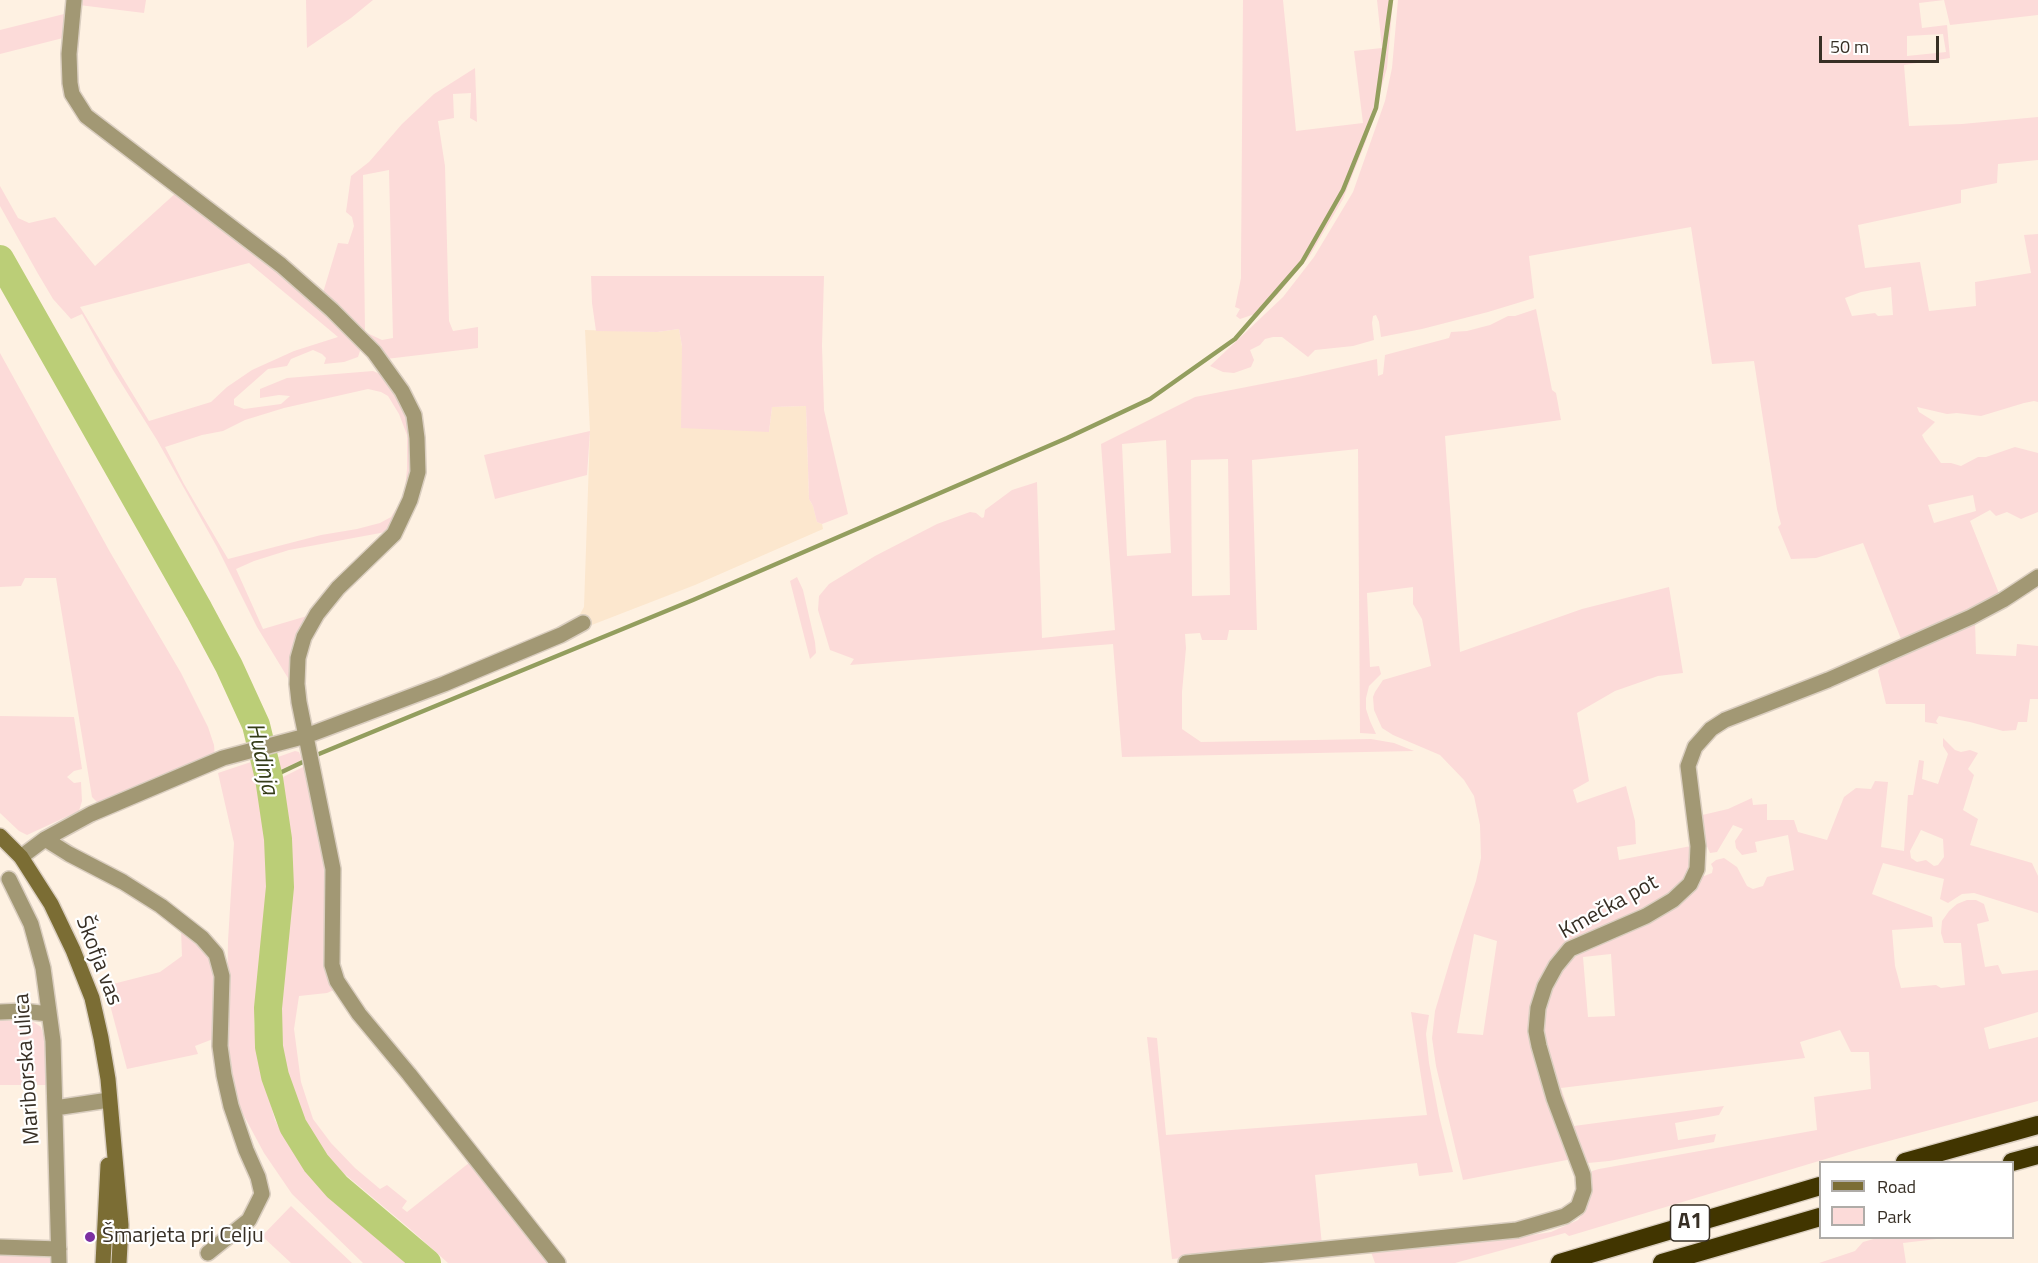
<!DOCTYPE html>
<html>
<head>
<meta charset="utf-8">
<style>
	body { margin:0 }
	#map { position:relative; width:2038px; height:1263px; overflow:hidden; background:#fef1e2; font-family:"Titillium Web",sans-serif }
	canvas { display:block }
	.legend { position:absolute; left:1819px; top:1161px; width:195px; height:78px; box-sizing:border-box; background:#fff; border:2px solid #afaca8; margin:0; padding:8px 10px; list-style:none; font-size:18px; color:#372f25 }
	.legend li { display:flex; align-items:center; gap:12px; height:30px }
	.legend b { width:30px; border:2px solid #afaca8 }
	.scale { position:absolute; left:1819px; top:36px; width:120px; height:27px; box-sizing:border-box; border:3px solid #372f25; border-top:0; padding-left:8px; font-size:18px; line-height:21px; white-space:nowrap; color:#372f25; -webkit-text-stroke:4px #fff; paint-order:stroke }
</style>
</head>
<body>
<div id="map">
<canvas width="2038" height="1263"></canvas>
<ul class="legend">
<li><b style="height:8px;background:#7b6d34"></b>Road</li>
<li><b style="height:16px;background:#fcdbd9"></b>Park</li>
</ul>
<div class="scale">50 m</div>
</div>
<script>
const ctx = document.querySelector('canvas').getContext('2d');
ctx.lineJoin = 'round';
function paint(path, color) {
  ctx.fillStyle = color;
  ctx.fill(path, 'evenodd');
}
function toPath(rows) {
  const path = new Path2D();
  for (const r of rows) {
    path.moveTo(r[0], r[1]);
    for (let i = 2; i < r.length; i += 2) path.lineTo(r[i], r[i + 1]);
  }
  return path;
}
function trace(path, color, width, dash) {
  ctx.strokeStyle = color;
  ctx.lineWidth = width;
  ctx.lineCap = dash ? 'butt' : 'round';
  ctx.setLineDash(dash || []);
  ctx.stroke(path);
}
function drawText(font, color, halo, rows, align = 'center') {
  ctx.font = font + ' "Titillium Web",sans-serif';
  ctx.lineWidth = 4.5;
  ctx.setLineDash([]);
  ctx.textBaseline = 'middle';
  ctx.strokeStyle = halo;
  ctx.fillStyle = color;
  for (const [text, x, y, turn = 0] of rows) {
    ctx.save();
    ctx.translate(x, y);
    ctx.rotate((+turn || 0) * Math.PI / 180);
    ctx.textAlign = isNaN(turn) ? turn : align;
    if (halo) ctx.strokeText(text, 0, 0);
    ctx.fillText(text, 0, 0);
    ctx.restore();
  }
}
paint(toPath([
	[679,329,682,346,769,432,772,407,806,406,809,499,813,506,817,522,822,524,823,529,695,585,584,628,579,616,584,607,590,431,585,330,657,332]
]), '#fce7ce');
paint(toPath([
	[79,0,146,0,144,13,79,5],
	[306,0,373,0,351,18,307,48],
	[1243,0,1283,0,1296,131,1363,123,1354,51,1382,48,1377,0,1393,0,1387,68,1366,141,1343,199,1309,257,1278,294,1261,312,1240,319,1236,316,1240,309,1235,307,1241,278,1241,265],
	[1398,0,2038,0,2038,15,1950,25,1944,0,1919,3,1922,28,1947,25,1950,58,1904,65,1909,126,1962,124,2038,117,2038,160,1998,164,1997,183,1961,190,1961,203,1858,225,1865,268,1920,262,1929,311,1976,306,1975,282,2031,273,2024,235,2038,234,2038,402,2034,401,2024,403,1981,416,1957,413,1947,414,1917,407,1919,412,1935,422,1922,435,1925,441,1941,463,1951,463,1961,466,1978,457,1986,457,2015,447,2038,453,2038,512,2021,519,2007,512,1996,516,1990,510,1970,521,2000,596,1903,644,1863,543,1816,558,1791,559,1778,527,1781,524,1777,509,1754,361,1712,364,1691,227,1529,256,1534,298,1488,312,1422,329,1381,337,1379,322,1376,315,1373,316,1372,323,1374,340,1353,346,1315,350,1308,357,1282,337,1273,337,1265,339,1260,345,1250,350,1254,360,1251,367,1234,373,1223,372,1210,366,1283,297,1314,257,1353,192,1385,101,1392,68],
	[1943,34,1946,52,1907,56,1907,36],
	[1891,287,1893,315,1878,316,1875,313,1852,316,1845,298,1861,292],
	[1973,495,1976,511,1934,523,1928,505],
	[68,13,67,37,0,54,0,30],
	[475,68,477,122,470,118,471,93,453,94,454,118,438,121,445,166,449,321,453,331,478,327,478,348,386,359,322,296,338,243,348,244,354,226,352,217,346,212,351,176,369,162,402,124,434,94],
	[389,170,393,338,382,340,365,332,363,175],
	[0,186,18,218,29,223,55,217,95,266,177,192,247,245,362,345,358,357,344,362,324,364,326,358,322,354,313,350,291,359,287,366,268,369,234,399,234,405,244,409,281,404,290,396,279,395,260,398,260,389,287,378,373,371,387,377,410,424,414,478,391,531,289,550,254,561,236,569,263,629,307,616,308,620,291,683,257,627,217,547,157,440,113,370,82,314,71,319,53,299,37,272,0,206],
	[249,263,338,337,294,351,252,370,227,387,211,402,149,421,80,307],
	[368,389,381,392,388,396,399,414,407,435,407,469,405,488,399,504,391,517,380,523,357,529,321,535,228,559,184,484,165,447,202,435,223,431,245,420,284,408],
	[591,276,824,276,822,346,824,410,848,514,822,524,817,522,813,506,809,499,806,406,772,407,769,432,681,428,682,346,679,329,657,332,596,331,592,303],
	[1536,309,1552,390,1556,393,1561,420,1445,436,1460,652,1582,609,1669,587,1683,673,1658,676,1615,691,1577,713,1589,781,1573,790,1577,803,1626,786,1635,821,1636,844,1617,847,1619,860,1691,846,1691,872,1670,897,1591,934,1533,1006,1559,1131,1572,1159,1463,1180,1436,1066,1432,1038,1435,1011,1453,951,1476,881,1481,858,1480,825,1474,796,1464,780,1440,755,1393,735,1382,728,1374,710,1373,697,1375,692,1383,680,1431,666,1422,619,1413,604,1413,587,1367,593,1370,667,1379,666,1381,674,1369,686,1366,698,1366,709,1370,721,1376,734,1360,733,1358,449,1252,460,1257,630,1229,630,1227,640,1202,640,1200,633,1185,634,1186,648,1182,692,1182,729,1201,742,1371,739,1394,743,1414,751,1122,757,1113,644,850,665,854,659,830,650,818,610,819,596,829,584,875,556,937,524,970,512,976,513,982,518,984,517,985,510,1012,490,1037,482,1042,638,1115,630,1101,444,1195,397,1298,377,1377,359,1378,376,1383,374,1385,355,1449,338,1451,332,1467,331,1490,325,1508,316,1515,316],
	[1166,440,1171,553,1127,556,1122,444],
	[1228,459,1230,595,1192,596,1191,460],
	[1474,934,1497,941,1483,1035,1457,1033],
	[0,353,110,552,181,673,208,727,214,745,215,758,105,803,97,802,92,797,56,578,25,578,21,586,0,587],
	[590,431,587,475,495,499,484,455],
	[797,577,803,590,815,642,816,653,810,659,790,581],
	[1975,622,1976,654,2016,656,2017,644,2038,646,2038,699,2030,699,2027,722,2018,722,2016,730,2003,731,1970,722,1939,716,1936,721,1938,724,1925,722,1925,704,1886,704,1878,671,1883,663],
	[0,716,74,717,82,769,74,771,67,777,74,783,81,782,82,801,79,811,27,835,19,831,0,813],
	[1943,738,1955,750,1961,752,1970,750,1978,753,1968,769,1974,775,1963,810,1978,819,1970,845,2032,863,2038,876,2038,913,1974,893,1962,894,1948,903,1940,899,1944,879,1883,863,1872,894,1932,917,1933,927,1892,930,1895,966,1901,988,1936,985,1941,988,1965,985,1961,943,1944,943,1941,933,1942,921,1949,911,1957,904,1967,900,1976,900,1984,904,1989,921,1977,924,1985,967,1998,965,2002,974,2038,970,2038,1012,1984,1028,1989,1049,2038,1037,2038,1101,1859,1149,1569,1236,1565,1233,1455,1263,1375,1263,1371,1252,1397,1246,1507,1239,1551,1232,1578,1220,1583,1213,1588,1204,1592,1171,1599,1169,1817,1130,1814,1097,1871,1089,1869,1052,1851,1052,1840,1030,1800,1042,1805,1058,1561,1088,1574,1126,1724,1106,1719,1115,1675,1123,1678,1140,1716,1134,1714,1142,1609,1161,1588,1163,1580,1156,1547,1063,1542,1020,1550,986,1572,956,1597,944,1701,872,1704,876,1712,873,1713,868,1711,864,1716,860,1724,858,1737,867,1747,886,1753,889,1763,886,1767,877,1794,870,1788,835,1755,842,1757,852,1742,855,1736,848,1735,841,1743,829,1733,825,1717,852,1710,853,1705,842,1698,816,1728,809,1752,798,1753,805,1767,804,1767,820,1794,820,1798,832,1827,840,1844,797,1856,788,1871,789,1875,781,1888,782,1881,847,1904,851,1908,795,1913,795,1919,760,1924,761,1922,779,1938,784,1948,754,1943,746],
	[1921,830,1943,839,1944,857,1938,865,1934,866,1926,860,1917,862,1911,858,1910,851],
	[1611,954,1615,1016,1588,1017,1583,957],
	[295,751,299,752,302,760,280,770,278,757],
	[254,761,270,837,273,888,266,946,255,1002,254,1023,258,1058,275,1120,287,1142,305,1166,328,1191,368,1231,410,1263,363,1263,292,1194,264,1153,236,1101,228,1040,227,1008,228,941,234,843,218,773],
	[305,766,324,857,336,989,327,993,299,996,294,1029,301,1082,313,1119,331,1143,355,1168,380,1189,387,1185,407,1201,402,1208,407,1212,474,1159,550,1263,448,1263,410,1229,335,1166,314,1140,295,1105,284,1070,279,1045,277,1011,292,889,291,837,281,778],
	[181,930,200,942,214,964,215,1007,213,1039,195,1046,198,1054,127,1069,105,986,160,972,182,956],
	[1411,1012,1429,1015,1426,1034,1429,1063,1439,1116,1453,1172,1419,1176,1417,1163,1315,1175,1322,1245,1172,1259,1147,1037,1157,1038,1166,1135,1427,1115],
	[0,1020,32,1021,41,1027,45,1041,47,1085,0,1085],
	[291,1206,352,1263,291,1263,262,1236],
	[1877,1238,1945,1238,1903,1243,1906,1263,1819,1263,1855,1251,1863,1242],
	[0,1254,52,1258,52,1263,0,1263]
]), '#fcdbd9');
trace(toPath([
	[314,756,693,600,1067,438,1150,399,1235,339,1302,262,1343,190,1376,108,1391,0],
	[269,778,307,760]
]), '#939e5e', 4.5);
trace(toPath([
	[0,259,199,610,229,666,256,725,269,778,278,839,280,887,268,1008,269,1047,275,1076,293,1126,316,1163,337,1187,427,1263]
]), '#bbce77', 28);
const street = toPath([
	[74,0,69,54,70,83,72,94,86,116,281,265,332,310,374,352,402,391,414,415,417,438,418,472,410,500,394,534,338,588,317,614,304,637,298,658,297,684,299,702,333,869,332,965,337,981,359,1014,409,1074,558,1263],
	[45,839,69,854,123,882,161,906,202,938,216,954,222,976,220,1046,224,1075,231,1106,246,1150,258,1177,262,1194,249,1220,208,1253],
	[21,857,45,839,91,814,223,758,306,736,444,684,561,635,583,623],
	[9,879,31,924,43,968,53,1041,59,1263],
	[0,1012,23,1011,49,1014],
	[55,1108,109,1100],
	[0,1247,59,1249],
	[1186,1263,1517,1230,1565,1216,1578,1207,1584,1190,1583,1175,1554,1098,1539,1046,1536,1031,1538,1008,1545,986,1556,966,1570,949,1646,916,1673,900,1690,884,1697,869,1698,846,1688,766,1695,747,1711,729,1725,720,1828,680,1971,617,2003,600,2038,577]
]);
const secondary = toPath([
	[0,836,21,857,51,904,73,950,92,998,101,1038,108,1079,121,1225,119,1263],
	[103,1263,108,1165]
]);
const highway = toPath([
	[1905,1162,2038,1125],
	[2012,1162,2038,1155],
	[1560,1263,1820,1186],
	[1662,1263,1820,1217]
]);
trace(street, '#dacec0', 18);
trace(secondary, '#dacec0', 18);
trace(highway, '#dacec0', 21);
trace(street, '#a29874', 15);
trace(secondary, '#7b6d34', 15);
trace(highway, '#413500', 18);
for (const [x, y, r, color] of [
	[90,1237,6,"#7c30a2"]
]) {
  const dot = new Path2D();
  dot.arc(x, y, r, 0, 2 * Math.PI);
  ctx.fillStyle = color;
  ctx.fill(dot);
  trace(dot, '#fff', 2);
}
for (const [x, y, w] of [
	[1690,1223,39]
]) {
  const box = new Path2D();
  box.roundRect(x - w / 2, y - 18, w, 36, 4.5);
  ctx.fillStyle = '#fff';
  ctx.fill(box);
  trace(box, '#372f25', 1.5);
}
drawText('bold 21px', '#372f25', null, [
	["A1",1690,1223]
]);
drawText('22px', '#372f25', '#fff', [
	["Kmečka pot",1609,908,-29],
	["Škofja vas",98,961,69],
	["Mariborska ulica",28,1069,-94]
]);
drawText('22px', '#372f25', '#fff', [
	["Šmarjeta pri Celju",102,1237]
], 'left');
drawText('italic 24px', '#353d18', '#fff', [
	["Hudinja",261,759,77]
]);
</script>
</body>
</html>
